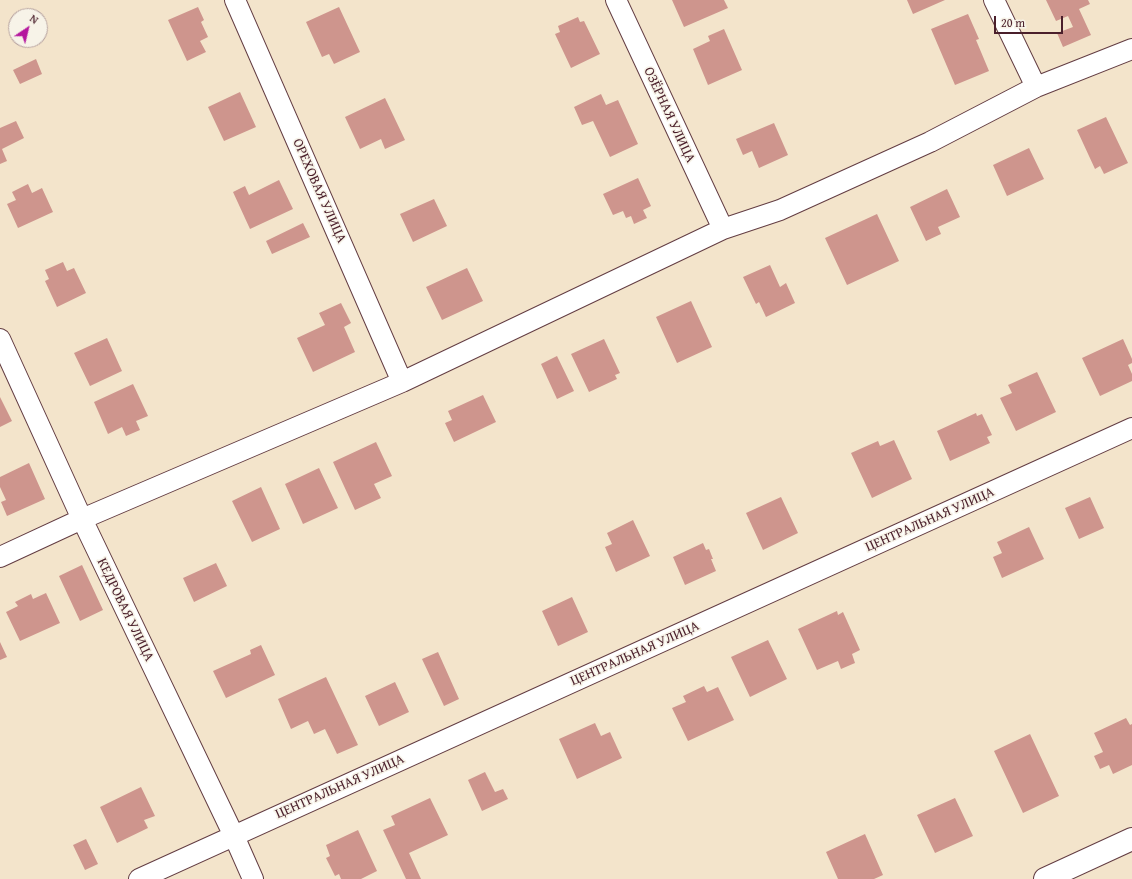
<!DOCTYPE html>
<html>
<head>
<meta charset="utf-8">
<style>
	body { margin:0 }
	#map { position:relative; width:1132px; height:879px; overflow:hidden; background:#f3e4cb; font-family:"Gentium Book Plus",serif }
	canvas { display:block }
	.north { position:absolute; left:8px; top:8px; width:40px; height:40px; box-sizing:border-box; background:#f7f3e8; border:1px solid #b29e9c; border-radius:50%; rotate:35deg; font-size:11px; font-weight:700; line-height:16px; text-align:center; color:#4a1f2b }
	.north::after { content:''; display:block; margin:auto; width:14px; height:18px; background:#b5179e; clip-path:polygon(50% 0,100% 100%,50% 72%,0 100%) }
	.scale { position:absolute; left:994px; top:16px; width:69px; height:18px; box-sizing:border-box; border:2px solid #4a1f2b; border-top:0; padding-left:5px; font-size:12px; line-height:14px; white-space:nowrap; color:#4a1f2b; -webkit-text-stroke:3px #f7f3e8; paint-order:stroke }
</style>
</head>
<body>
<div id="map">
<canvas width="1132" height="879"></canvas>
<div class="north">N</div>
<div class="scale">20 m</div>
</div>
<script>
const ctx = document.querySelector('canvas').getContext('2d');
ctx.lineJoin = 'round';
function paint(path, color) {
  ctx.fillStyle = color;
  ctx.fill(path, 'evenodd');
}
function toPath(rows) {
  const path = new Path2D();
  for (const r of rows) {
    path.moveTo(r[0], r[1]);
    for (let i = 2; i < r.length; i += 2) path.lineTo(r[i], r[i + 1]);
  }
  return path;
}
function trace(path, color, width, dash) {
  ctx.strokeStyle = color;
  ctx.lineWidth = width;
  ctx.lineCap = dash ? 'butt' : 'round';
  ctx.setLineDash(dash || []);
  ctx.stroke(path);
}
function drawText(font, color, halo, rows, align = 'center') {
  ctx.font = font + ' "Gentium Book Plus",serif';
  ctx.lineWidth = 3;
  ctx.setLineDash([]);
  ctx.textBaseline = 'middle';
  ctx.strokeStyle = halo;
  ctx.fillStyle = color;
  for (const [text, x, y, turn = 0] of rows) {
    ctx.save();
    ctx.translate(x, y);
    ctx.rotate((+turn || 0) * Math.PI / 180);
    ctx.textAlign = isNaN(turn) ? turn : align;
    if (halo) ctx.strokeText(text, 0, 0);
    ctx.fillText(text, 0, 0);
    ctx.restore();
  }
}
paint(toPath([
	[672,0,724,0,728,8,684,27],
	[907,0,945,0,913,14],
	[1046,0,1088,0,1090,4,1079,9,1091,35,1063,47,1057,33,1073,27,1068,16,1056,21],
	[198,7,204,20,201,22,208,37,200,41,206,52,187,61,168,20],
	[339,7,360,52,334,64,329,54,322,57,306,22],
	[968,14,979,39,976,40,989,71,955,85,931,29],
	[578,17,580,22,584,21,600,54,571,68,555,34,560,32,558,26],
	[724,29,742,70,708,85,693,49,710,41,708,36],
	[36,59,42,74,20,84,13,70],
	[240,92,256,127,224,141,208,107],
	[601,94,606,105,618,100,638,144,610,157,593,121,582,125,574,107],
	[385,98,405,140,385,149,381,139,360,149,345,117],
	[1106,117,1128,163,1104,174,1100,166,1095,169,1077,130],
	[16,121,24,138,2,149,7,161,0,164,0,128],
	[774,123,788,155,759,168,752,151,743,155,736,139],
	[1029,148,1044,179,1007,196,993,165],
	[638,178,651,206,643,210,647,218,634,224,631,216,626,218,623,211,613,215,603,194],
	[279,180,293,209,250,229,233,192,245,186,249,195],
	[28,184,32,193,42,188,53,212,18,228,7,204,16,200,12,192],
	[947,189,960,217,938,227,941,234,926,241,910,207],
	[434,199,447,226,413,242,400,214],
	[877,214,899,261,847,285,825,238],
	[303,223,310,237,272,254,266,241],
	[63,262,67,271,74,268,86,293,57,307,45,281,49,279,45,270],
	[770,265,780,287,786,283,795,303,766,317,759,302,756,304,743,277],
	[467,268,483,301,442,320,426,287],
	[691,301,712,347,677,363,656,317],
	[341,303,351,323,344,327,355,352,313,372,297,338,325,325,319,313],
	[107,338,122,371,90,386,74,353],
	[604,339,620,373,615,375,617,379,589,392,571,354],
	[1123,339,1132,359,1132,363,1128,365,1132,374,1132,381,1100,396,1082,358],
	[557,356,574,391,557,399,541,364],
	[1037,372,1056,412,1016,431,1000,398,1012,393,1008,385],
	[133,384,148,416,136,421,140,430,126,436,122,427,108,434,94,402],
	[483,395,496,422,454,442,445,423,452,420,448,411],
	[0,397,12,421,0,427],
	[976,413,977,416,982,414,992,435,987,437,990,443,950,461,937,431],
	[894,440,912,479,872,498,851,453,878,441,880,446],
	[376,442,392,476,374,484,381,498,355,510,333,462],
	[29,463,45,499,7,516,1,502,6,500,0,487,0,477],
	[319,468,338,508,303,524,285,484],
	[261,487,280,529,252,542,232,501],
	[781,497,798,533,763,550,746,513],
	[1090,497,1104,528,1079,539,1065,508],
	[633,520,650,556,616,572,605,547,612,544,607,533],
	[1029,527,1044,559,1002,578,993,557,1002,553,997,542],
	[703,543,706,550,709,549,713,559,711,559,716,571,685,585,673,557],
	[216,563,227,586,194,602,183,578],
	[82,565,103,610,80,621,59,576],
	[46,593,60,623,20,641,6,612,18,606,15,602,31,594,33,599],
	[572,597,588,632,558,646,542,611],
	[837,611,838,615,843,612,860,650,852,654,855,663,841,669,838,661,817,670,798,629],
	[768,640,787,679,750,697,731,657],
	[0,642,7,657,0,660],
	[261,645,275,675,226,698,213,671,251,654,250,650],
	[438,652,459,699,444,706,422,659],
	[326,677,358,745,337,754,325,729,314,734,308,721,291,729,278,699],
	[395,682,409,712,379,726,365,696],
	[704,686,707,692,718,687,734,720,688,741,672,708,686,702,683,696],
	[1126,718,1130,725,1132,724,1132,765,1113,774,1109,765,1100,769,1094,756,1103,752,1094,733],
	[595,723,601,736,610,732,622,758,577,779,559,739],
	[1030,734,1059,796,1023,813,994,751],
	[485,772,495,792,503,789,508,799,482,811,468,780],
	[141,787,155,816,144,820,148,828,117,843,100,807],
	[430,798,448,835,409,853,421,879,406,879,383,830,395,825,391,816],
	[955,798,973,836,935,853,917,815],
	[358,830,377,871,361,879,341,879,339,874,335,876,326,858,330,856,326,845],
	[865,834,883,875,874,879,838,879,826,852],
	[86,839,98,864,85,870,73,845]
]), '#ce958d');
const minor = toPath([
	[235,0,402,382],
	[616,0,723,229],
	[994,0,1036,87],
	[0,339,82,519,234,836,253,879],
	[0,557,82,519,402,382,723,229,780,210,930,142,1036,87,1132,49],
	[139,879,1132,428]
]);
const tertiary = toPath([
	[1045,879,1132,839]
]);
trace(minor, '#633d43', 22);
trace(tertiary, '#633d43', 24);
trace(minor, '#fff', 20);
trace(tertiary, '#fff', 22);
drawText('14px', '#4a1f2b', '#f7f3e8', [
	["ОЗЁРНАЯ УЛИЦА",669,115,65],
	["ОРЕХОВАЯ УЛИЦА",319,191,66],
	["ЦЕНТРАЛЬНАЯ УЛИЦА",930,520,-24],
	["КЕДРОВАЯ УЛИЦА",125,610,64],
	["ЦЕНТРАЛЬНАЯ УЛИЦА",635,654,-24],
	["ЦЕНТРАЛЬНАЯ УЛИЦА",340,787,-24]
]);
</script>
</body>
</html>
